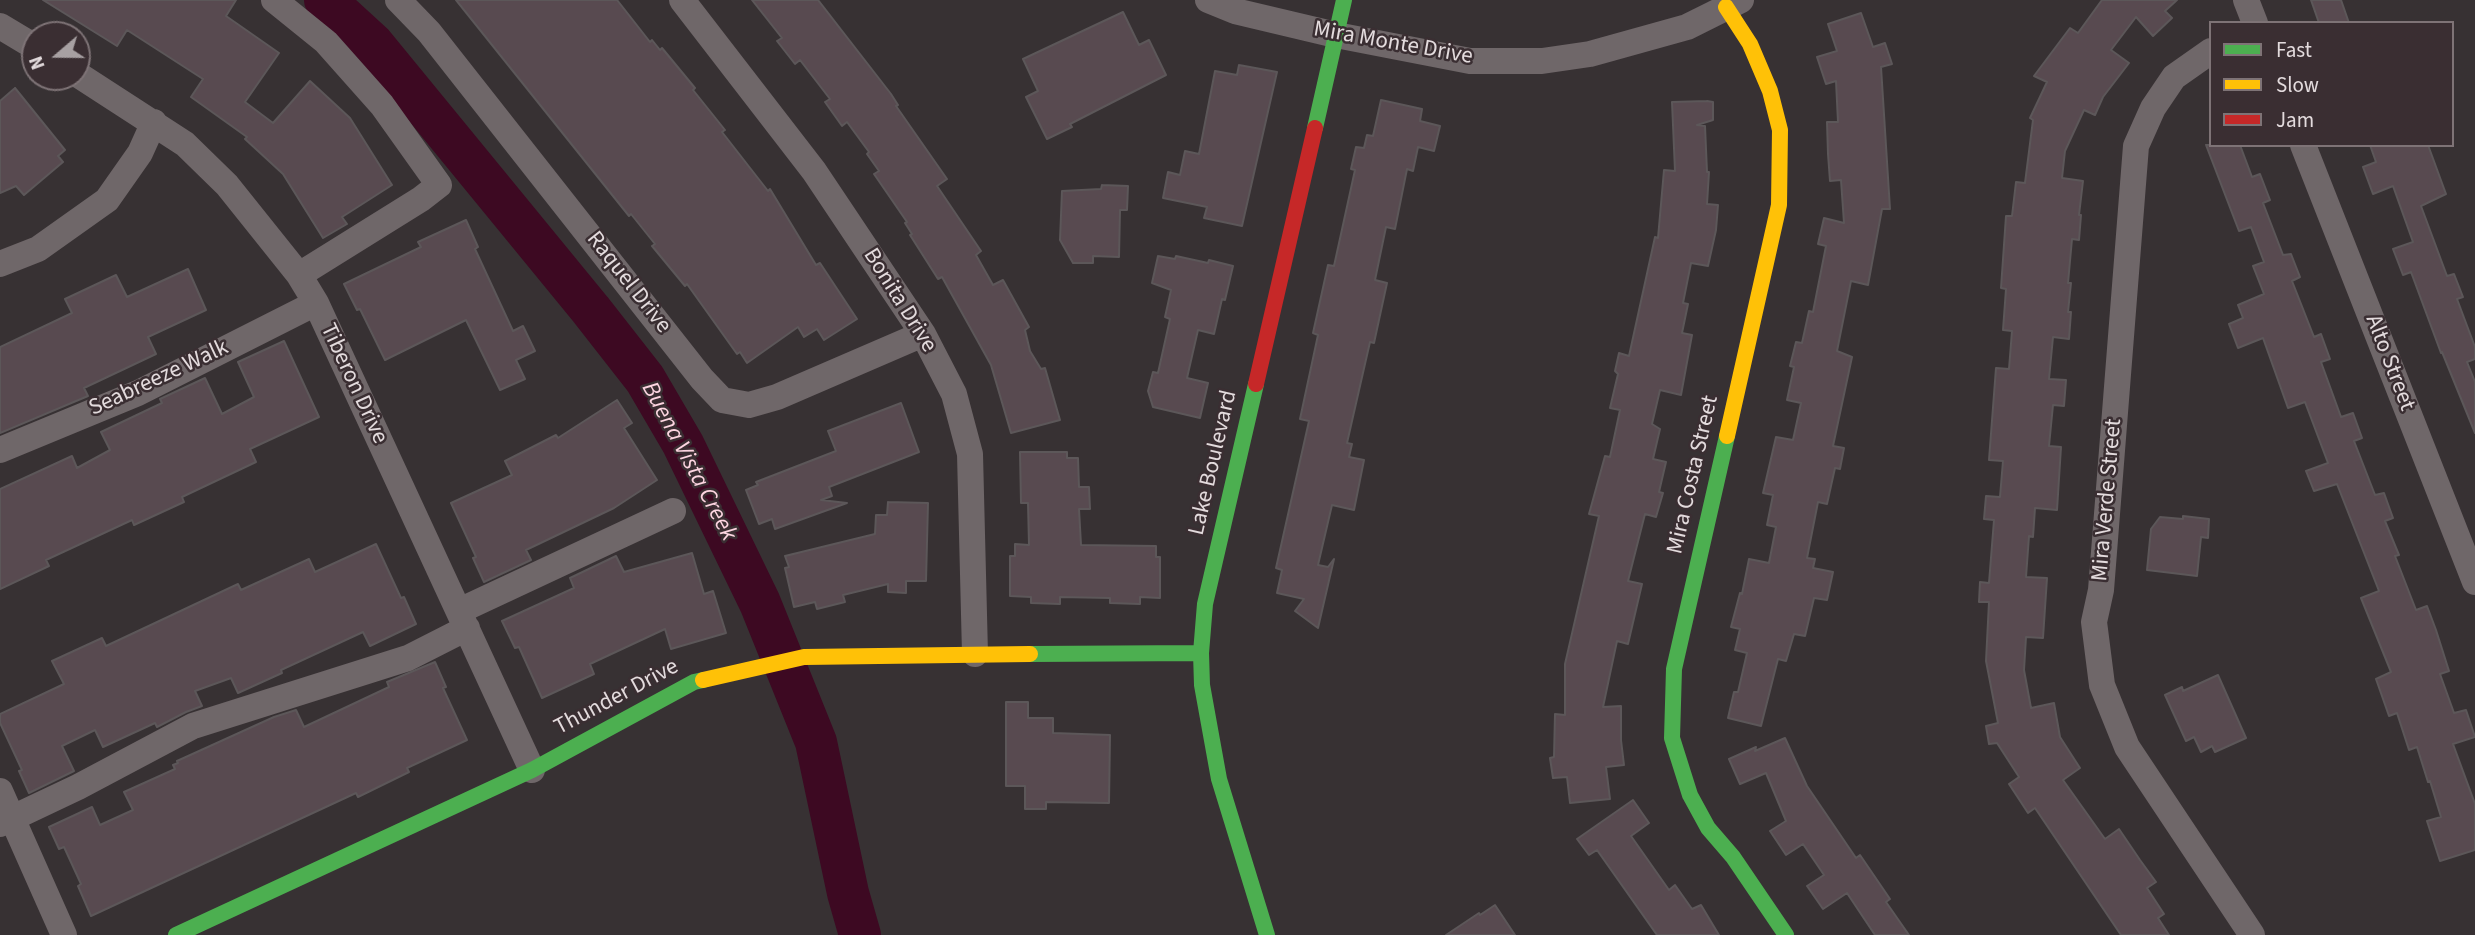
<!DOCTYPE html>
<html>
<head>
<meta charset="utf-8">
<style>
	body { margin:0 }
	#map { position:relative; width:2475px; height:935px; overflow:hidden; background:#373133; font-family:"Source Sans 3",sans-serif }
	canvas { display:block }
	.legend { position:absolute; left:2209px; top:21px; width:245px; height:126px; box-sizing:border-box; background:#3a2e32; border:2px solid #7e7376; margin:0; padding:9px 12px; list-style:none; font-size:21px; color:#e3dbdd }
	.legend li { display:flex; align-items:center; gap:14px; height:35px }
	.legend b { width:35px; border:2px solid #7e7376 }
	.north { position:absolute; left:21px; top:21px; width:70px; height:70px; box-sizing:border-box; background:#3a2e32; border:2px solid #7e7376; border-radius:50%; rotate:250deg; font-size:19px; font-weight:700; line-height:28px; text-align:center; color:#e3dbdd }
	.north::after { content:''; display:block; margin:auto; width:24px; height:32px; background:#a7a0a2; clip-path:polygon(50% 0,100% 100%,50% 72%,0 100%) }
</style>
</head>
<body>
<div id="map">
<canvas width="2475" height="935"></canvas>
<ul class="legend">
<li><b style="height:9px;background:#4caf50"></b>Fast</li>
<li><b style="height:9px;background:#ffc107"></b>Slow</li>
<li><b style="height:9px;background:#c62828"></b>Jam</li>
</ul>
<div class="north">N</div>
</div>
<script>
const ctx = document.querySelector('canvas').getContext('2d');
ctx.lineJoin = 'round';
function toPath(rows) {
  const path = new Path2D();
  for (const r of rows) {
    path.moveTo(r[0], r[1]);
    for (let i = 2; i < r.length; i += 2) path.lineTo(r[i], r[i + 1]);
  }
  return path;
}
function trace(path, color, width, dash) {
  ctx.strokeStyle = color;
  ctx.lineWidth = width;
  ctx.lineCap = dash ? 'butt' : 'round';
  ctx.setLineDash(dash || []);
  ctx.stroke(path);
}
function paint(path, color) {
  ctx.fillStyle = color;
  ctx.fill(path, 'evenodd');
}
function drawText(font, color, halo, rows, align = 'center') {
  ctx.font = font + ' "Source Sans 3",sans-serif';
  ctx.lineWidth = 5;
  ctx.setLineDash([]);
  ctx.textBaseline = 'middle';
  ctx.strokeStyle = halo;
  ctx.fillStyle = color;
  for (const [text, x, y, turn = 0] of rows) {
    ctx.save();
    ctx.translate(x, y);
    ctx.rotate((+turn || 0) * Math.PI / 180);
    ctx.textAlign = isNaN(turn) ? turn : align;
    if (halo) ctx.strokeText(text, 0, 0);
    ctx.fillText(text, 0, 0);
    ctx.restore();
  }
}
trace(toPath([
	[325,0,373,44,591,310,645,379,683,444,760,603,816,742,848,893,860,935]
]), '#3d0922', 42);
const building = toPath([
	[43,0,236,0,226,16,279,53,245,102,273,123,310,81,350,118,392,185,342,217,347,224,323,238,283,174,245,139,247,137,191,97,203,79,127,30,117,46,43,0],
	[456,0,617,0,650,42,652,40,660,50,662,48,695,88,693,90,725,130,722,132,768,191,770,189,816,265,820,263,857,319,824,340,817,329,804,337,798,327,747,363,740,352,737,354,687,284,685,286,652,246,655,244,631,214,629,216,456,0],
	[752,0,818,0,891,94,898,105,896,106,947,179,937,186,981,251,976,255,993,285,1003,280,1029,327,1025,330,1030,351,1041,369,1045,368,1060,420,1011,433,991,365,942,277,938,279,910,235,912,234,905,223,907,222,874,174,879,171,867,154,869,152,847,122,842,126,825,102,830,99,800,60,795,64,777,41,782,38,752,0],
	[2102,0,2177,0,2165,11,2172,18,2153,36,2136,17,2111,50,2129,63,2103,97,2095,115,2084,110,2065,151,2062,178,2083,181,2079,215,2081,215,2079,240,2072,239,2068,283,2071,283,2068,312,2071,312,2069,339,2053,337,2049,379,2066,380,2064,406,2053,405,2049,446,2061,447,2057,510,2035,508,2033,537,2029,536,2026,577,2047,578,2043,638,2026,637,2024,670,2031,708,2054,703,2060,737,2080,768,2063,780,2105,839,2119,829,2140,860,2156,882,2147,888,2164,914,2158,918,2169,935,2121,935,2035,808,2028,813,2009,784,2019,777,1997,743,1989,744,1986,726,1998,723,1986,661,1989,602,1979,602,1980,582,1989,583,1994,520,1984,519,1986,496,2000,497,2003,461,1989,460,1996,368,2009,369,2012,331,2003,330,2006,289,2001,288,2006,216,2012,216,2016,182,2025,183,2033,120,2030,118,2047,82,2034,76,2070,28,2078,33,2102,0],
	[2311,0,2341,0,2349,23,2319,23,2311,0],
	[1123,12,1139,45,1149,40,1166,75,1070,124,1072,127,1047,139,1026,97,1038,91,1023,59,1123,12],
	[1861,13,1873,47,1885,43,1892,64,1881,67,1890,209,1882,209,1868,285,1851,281,1837,351,1852,357,1833,446,1844,448,1840,469,1835,468,1827,504,1818,502,1807,558,1815,559,1813,568,1833,572,1827,600,1814,598,1805,636,1794,634,1786,661,1778,659,1761,726,1728,718,1734,692,1738,692,1747,653,1735,650,1740,629,1731,627,1740,593,1742,594,1749,559,1769,563,1776,527,1767,525,1773,495,1763,493,1776,437,1793,440,1801,403,1787,400,1794,367,1790,366,1796,342,1802,343,1809,311,1813,312,1826,246,1818,244,1824,218,1844,223,1841,180,1830,181,1828,154,1827,122,1838,122,1836,81,1826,84,1817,57,1837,51,1828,24,1861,13],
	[1239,65,1277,72,1242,226,1204,218,1207,207,1163,198,1168,172,1180,175,1185,151,1199,154,1215,71,1237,75,1239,65],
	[15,88,65,150,58,156,63,162,24,195,16,186,0,193,0,101,15,88],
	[1381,100,1422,109,1420,121,1440,126,1434,151,1418,147,1413,171,1407,169,1395,229,1386,227,1375,280,1387,283,1374,343,1370,342,1347,443,1352,444,1349,457,1364,460,1354,510,1332,505,1318,565,1328,567,1334,559,1318,628,1295,611,1304,599,1277,593,1282,570,1276,568,1309,421,1300,419,1318,335,1313,333,1328,265,1334,266,1355,170,1351,169,1356,147,1364,148,1367,135,1373,136,1381,100],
	[1707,101,1713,102,1713,120,1697,125,1705,126,1707,172,1709,172,1707,204,1718,205,1716,230,1708,266,1691,263,1683,303,1688,304,1682,333,1692,335,1681,395,1660,390,1652,424,1660,429,1653,459,1666,462,1659,492,1663,493,1656,517,1645,514,1628,581,1642,584,1628,644,1617,641,1603,707,1621,706,1621,740,1624,765,1606,767,1610,799,1570,803,1567,777,1553,778,1550,758,1554,757,1555,714,1565,715,1565,664,1599,516,1589,514,1605,456,1610,457,1620,410,1610,408,1618,374,1615,371,1619,353,1629,356,1655,237,1658,238,1664,170,1675,171,1672,102,1707,101],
	[2206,145,2240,145,2252,177,2260,174,2270,200,2263,203,2283,255,2291,254,2300,277,2292,281,2314,337,2321,334,2330,359,2321,362,2341,417,2353,413,2362,438,2354,441,2375,495,2384,493,2393,518,2385,521,2399,555,2395,556,2416,610,2427,606,2436,630,2449,671,2440,674,2454,713,2466,710,2475,737,2453,744,2475,804,2475,850,2440,861,2427,821,2441,817,2430,781,2428,782,2417,747,2409,750,2397,713,2389,716,2376,679,2391,672,2361,598,2379,591,2337,484,2314,491,2306,471,2328,463,2305,402,2288,408,2263,338,2238,348,2229,324,2243,318,2238,305,2264,294,2253,266,2264,262,2251,227,2239,231,2206,145],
	[2370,145,2428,145,2446,194,2421,206,2447,276,2454,274,2463,297,2457,299,2475,347,2475,359,2467,362,2475,382,2475,433,2442,352,2441,353,2411,272,2403,275,2393,249,2413,242,2393,186,2373,194,2363,167,2376,162,2370,145],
	[1102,185,1128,186,1127,210,1120,210,1119,257,1093,256,1093,263,1073,263,1060,240,1062,191,1101,189,1102,185],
	[466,220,478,247,475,249,513,331,523,326,535,351,516,360,525,379,500,390,466,320,385,360,360,309,357,310,344,284,421,247,418,242,466,220],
	[1158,256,1175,259,1176,256,1208,263,1209,260,1233,266,1225,300,1222,299,1214,334,1198,330,1187,378,1208,383,1200,418,1153,407,1148,391,1153,372,1158,373,1170,319,1165,317,1171,290,1152,283,1158,256],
	[188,269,206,310,148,337,156,354,84,388,88,396,0,433,0,347,72,313,65,299,116,275,127,297,188,269],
	[284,341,319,417,250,449,256,462,182,497,184,502,134,525,132,520,46,560,49,566,0,589,0,489,72,456,77,468,110,450,101,432,162,403,160,399,205,378,222,414,254,397,238,362,284,341],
	[617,400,632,423,624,428,657,480,614,508,526,550,531,560,484,582,473,558,476,557,451,503,512,475,505,461,556,435,558,438,617,400],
	[901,403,919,452,829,487,832,496,821,500,847,503,775,529,772,519,759,524,746,490,758,485,756,482,836,451,828,431,901,403],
	[1020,452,1067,452,1067,458,1078,458,1079,487,1089,487,1090,509,1079,509,1081,545,1156,546,1156,557,1160,557,1160,598,1140,597,1140,604,1110,603,1110,598,1060,597,1060,604,1031,603,1031,597,1010,596,1010,556,1015,556,1015,544,1029,545,1028,503,1021,503,1020,452],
	[888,502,928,503,926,581,906,581,906,593,888,592,888,584,843,595,845,602,817,609,815,602,794,607,785,568,789,567,785,556,875,534,876,515,887,515,888,502],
	[2183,516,2209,519,2208,538,2201,537,2197,576,2147,570,2151,529,2160,517,2183,519,2183,516],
	[376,544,401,598,404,597,416,624,370,646,363,632,281,670,282,673,238,693,231,678,195,691,202,706,186,712,157,727,155,723,103,747,95,730,62,746,74,771,29,793,19,771,22,770,0,723,0,714,64,684,52,661,102,638,106,646,238,584,241,590,309,559,315,572,376,544],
	[692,553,704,594,713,591,726,633,671,649,665,629,590,664,594,674,542,698,519,647,515,648,502,621,574,588,570,578,616,556,624,572,692,553],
	[435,662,446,687,443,688,467,740,407,768,409,772,358,797,356,793,91,916,78,886,81,884,64,847,59,849,49,827,92,807,100,825,133,810,124,792,175,769,173,765,178,763,177,761,274,717,296,710,304,727,389,687,387,682,435,662],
	[2218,675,2246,738,2215,752,2212,746,2201,752,2194,737,2186,741,2165,695,2182,687,2183,691,2218,675],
	[1006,702,1028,702,1028,718,1053,718,1053,733,1110,735,1109,803,1046,802,1046,809,1025,809,1025,786,1006,786,1006,702],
	[1785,738,1807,786,1856,858,1860,855,1890,899,1886,902,1909,935,1875,935,1847,893,1823,909,1807,886,1824,875,1803,844,1786,855,1770,831,1786,821,1766,773,1740,784,1729,759,1756,747,1755,751,1785,738],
	[1633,800,1649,823,1631,836,1669,890,1675,885,1692,909,1701,905,1719,935,1657,935,1597,850,1589,855,1577,839,1633,800],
	[1495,905,1515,935,1446,935,1479,913,1480,915,1495,905]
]);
paint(building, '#584a50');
trace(building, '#5c5759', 2);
trace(toPath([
	[274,0,326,42,382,105,439,185,421,199,299,275],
	[398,0,429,32,702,379,722,400,749,405,777,397,923,334],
	[682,0,814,171,923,334,954,394,970,454,975,654],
	[1208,0,1235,11,1336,35,1470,61,1542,61,1590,54,1687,27,1741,0],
	[2246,0,2255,23],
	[0,26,35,47],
	[2211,51,2174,77,2153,108,2136,146,2101,590,2094,622,2102,685,2127,747,2252,935],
	[77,74,185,144,227,185,299,275,316,303,532,770],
	[2303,145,2475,582],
	[0,264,38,249,107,200,140,153,154,122],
	[0,450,138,393,316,303],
	[459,611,673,511],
	[0,791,64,935],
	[0,824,78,787,193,726,408,658,467,628]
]), '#6f6769', 26);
trace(toPath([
	[1315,128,1344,0],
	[1256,384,1205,604,1201,653,1202,685,1219,779,1267,935],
	[1727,436,1674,669,1672,738,1690,795,1708,828,1733,857,1786,935],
	[1030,654,1201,653],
	[176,935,532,770,694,682,703,680]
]), '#4caf50', 16);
trace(toPath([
	[1726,7,1750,44,1770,91,1780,130,1779,205,1727,436],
	[703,680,804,657,1030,654]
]), '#ffc107', 16);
trace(toPath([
	[1256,384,1315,128]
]), '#c62828', 16);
drawText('23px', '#e3dbdd', '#3a2e32', [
	["Mira Monte Drive",1393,44,10],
	["Raquel Drive",628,283,52],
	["Bonita Drive",899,301,58],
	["Alto Street",2389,363,69],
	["Seabreeze Walk",159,379,-25],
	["Tiberon Drive",353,384,65],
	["Lake Boulevard",1214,463,-77],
	["Mira Costa Street",1694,475,-77],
	["Mira Verde Street",2108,500,-85],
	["Thunder Drive",617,698,-28]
]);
drawText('italic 24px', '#fdd5e1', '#3a2e32', [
	["Buena Vista Creek",688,462,62]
]);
</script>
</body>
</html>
